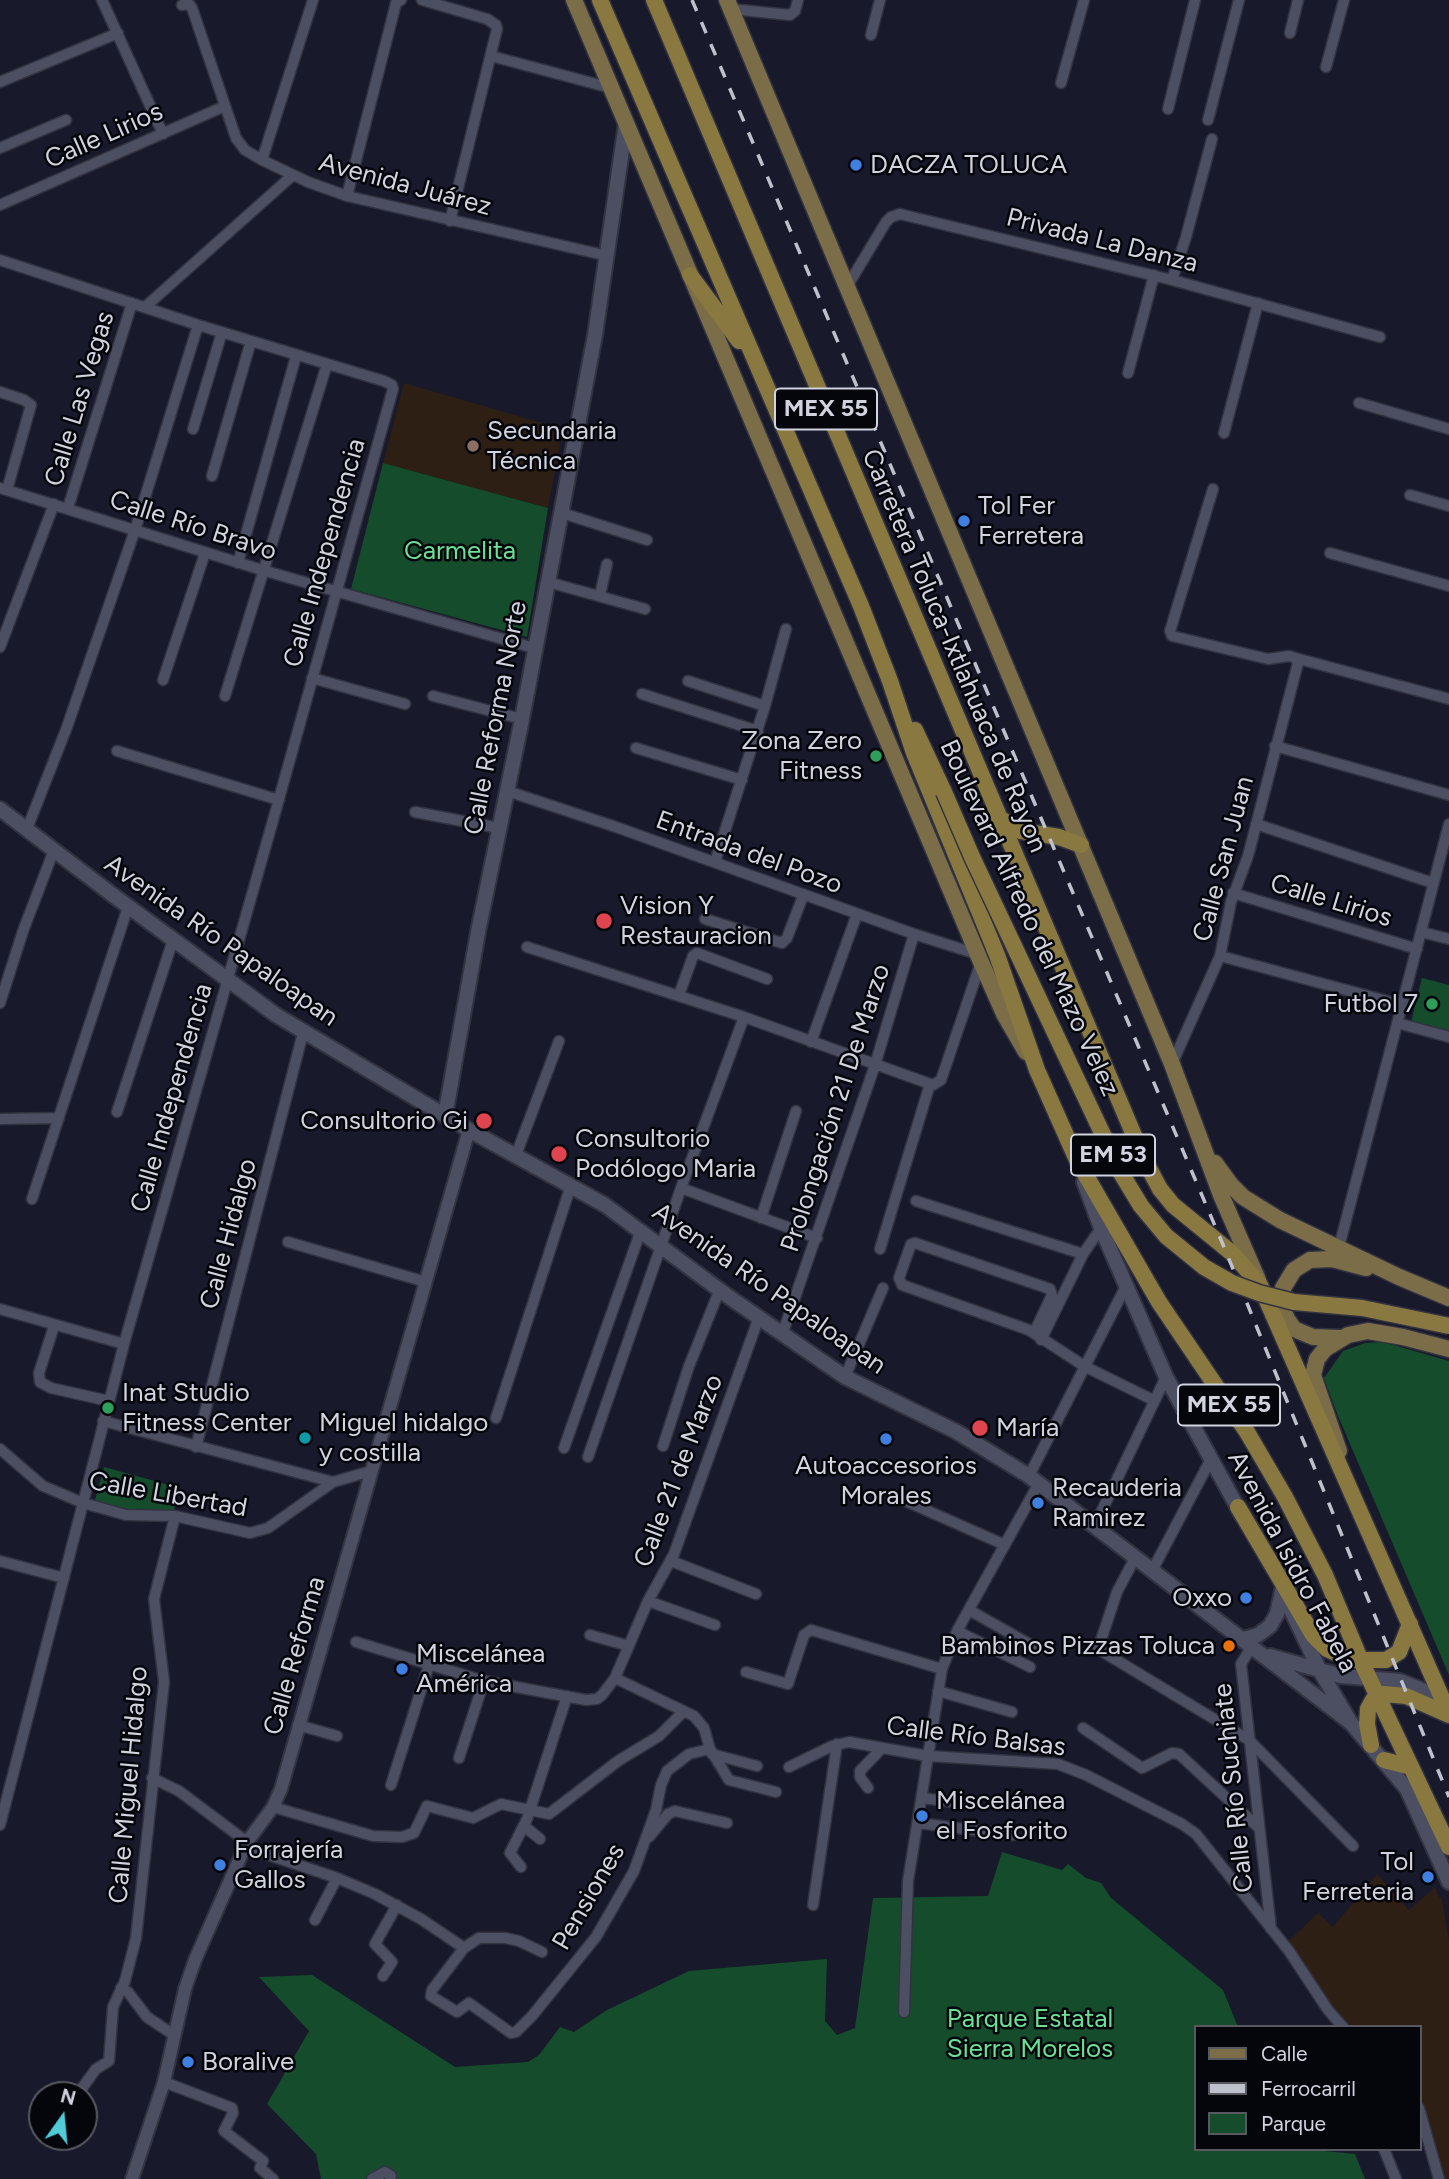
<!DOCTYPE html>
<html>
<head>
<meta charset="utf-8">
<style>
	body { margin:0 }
	#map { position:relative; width:1449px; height:2179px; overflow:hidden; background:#18192b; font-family:Figtree,sans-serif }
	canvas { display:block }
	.legend { position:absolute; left:1194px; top:2025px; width:228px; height:126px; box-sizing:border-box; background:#05060c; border:2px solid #575860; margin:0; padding:9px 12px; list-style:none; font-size:21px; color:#d1d3df }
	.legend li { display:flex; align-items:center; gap:14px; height:35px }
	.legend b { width:35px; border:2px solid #575860 }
	.north { position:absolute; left:28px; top:2081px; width:70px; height:70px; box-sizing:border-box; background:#05060c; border:2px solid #575860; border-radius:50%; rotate:15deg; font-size:19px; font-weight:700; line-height:28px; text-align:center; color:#d1d3df }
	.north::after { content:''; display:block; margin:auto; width:24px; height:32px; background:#52cbd9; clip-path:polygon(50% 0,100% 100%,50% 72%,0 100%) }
</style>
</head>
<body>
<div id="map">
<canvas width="1449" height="2179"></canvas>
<ul class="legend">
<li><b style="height:9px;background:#7a6d48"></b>Calle</li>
<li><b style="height:9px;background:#bec0cc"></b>Ferrocarril</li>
<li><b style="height:19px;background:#154c2c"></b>Parque</li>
</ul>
<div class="north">N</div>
</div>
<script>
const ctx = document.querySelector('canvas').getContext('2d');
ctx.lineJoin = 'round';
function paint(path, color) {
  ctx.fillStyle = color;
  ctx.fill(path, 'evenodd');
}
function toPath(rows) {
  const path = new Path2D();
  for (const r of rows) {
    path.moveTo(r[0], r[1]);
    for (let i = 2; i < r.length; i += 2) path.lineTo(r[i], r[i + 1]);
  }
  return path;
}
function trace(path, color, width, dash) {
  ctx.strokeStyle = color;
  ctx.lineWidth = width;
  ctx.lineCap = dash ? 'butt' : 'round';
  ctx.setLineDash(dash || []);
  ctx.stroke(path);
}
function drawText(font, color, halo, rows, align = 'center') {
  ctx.font = font + ' Figtree,sans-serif';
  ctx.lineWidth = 5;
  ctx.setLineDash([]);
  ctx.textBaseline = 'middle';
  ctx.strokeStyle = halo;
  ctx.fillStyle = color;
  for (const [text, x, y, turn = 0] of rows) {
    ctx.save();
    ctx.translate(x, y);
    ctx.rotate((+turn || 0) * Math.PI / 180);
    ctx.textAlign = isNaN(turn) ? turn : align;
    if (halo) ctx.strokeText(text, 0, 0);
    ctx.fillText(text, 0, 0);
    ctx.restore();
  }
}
paint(toPath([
	[404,383,563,429,548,508,383,463],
	[1377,1874,1409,1910,1435,1887,1439,1897,1442,1899,1449,1941,1449,2179,1445,2179,1419,2100,1419,2027,1349,2027,1280,1949,1318,1913,1333,1927]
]), '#2d1f14');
paint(toPath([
	[383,463,548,508,527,637,351,589],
	[1422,978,1449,985,1449,1031,1411,1022],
	[1383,1342,1449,1361,1449,1675,1338,1416,1324,1378,1343,1351,1365,1343],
	[104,1467,180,1488,173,1514,135,1515,94,1504],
	[1002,1852,1062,1870,1068,1864,1086,1878,1101,1883,1111,1898,1223,1990,1238,2027,1195,2027,1195,2149,1323,2149,1325,2151,1355,2154,1365,2179,321,2179,316,2154,267,2104,309,2031,259,1977,312,1975,455,2067,528,2062,539,2055,560,2027,574,2032,607,2010,689,1971,827,1959,825,2021,837,2035,855,2028,873,1898,988,1896]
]), '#154c2c');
const minor = toPath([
	[102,0,163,134],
	[422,0,487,19,496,25,497,29,450,221],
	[182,5,189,4,192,8,236,138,245,150,262,160,308,182,347,196,608,256],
	[731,9,790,15,795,11,798,0],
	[1290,33,1298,0],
	[871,35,880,0],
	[491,56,611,88],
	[1326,67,1344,0],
	[0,82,118,33],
	[1061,83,1084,0],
	[1168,109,1195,0],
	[1208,120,1239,0],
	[0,148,66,120],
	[262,160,313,0],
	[347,196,394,11,396,3,401,0],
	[0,205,225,106],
	[0,260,198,325,384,381,392,385,393,389,272,824,124,1344,0,1825],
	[1172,280,1186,237,1212,139],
	[848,285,886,222,891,217,900,214,1172,280,1380,337],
	[145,307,293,175],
	[1128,373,1154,275],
	[0,392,24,400,31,405,7,490],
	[1359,403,1449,429],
	[193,429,222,332],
	[1224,433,1258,303],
	[212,476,251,341],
	[0,488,262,570,534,648],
	[1213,489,1170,631,1172,636,1268,659,1289,656,1299,659,1449,699],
	[1410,495,1449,506],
	[68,508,132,303],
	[562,513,647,540],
	[1330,553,1449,586],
	[238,563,296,356],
	[548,582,645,609],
	[600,595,607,564],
	[0,647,54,504],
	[312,678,405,704],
	[163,680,205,553],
	[688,681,765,706],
	[642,694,758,731],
	[225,696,327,364],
	[433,696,522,719],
	[1275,746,1449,795],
	[636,748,742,780],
	[117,751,279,800],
	[507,791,616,827,914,934,977,954],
	[415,812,499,828],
	[1256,824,1433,883],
	[27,829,67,727,135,530,198,325],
	[715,862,765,706,786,629],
	[1233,893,1417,949],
	[705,919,782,943,787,938,803,896],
	[1421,932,1449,939],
	[527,947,744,1017,933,1085,941,1080,981,962],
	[1220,956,1402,1005],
	[679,995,693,956,697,953,767,979],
	[0,1003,23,931,54,850],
	[1397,1023,1449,1037],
	[811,1042,857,914],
	[1172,1064,1220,956,1231,902,1248,856,1299,659],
	[117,1112,173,940],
	[0,1119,59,1118],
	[516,1155,559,1041],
	[681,1188,817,1238],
	[32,1199,128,907],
	[916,1201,1083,1254],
	[761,1218,796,1111],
	[288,1242,426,1282],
	[1339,1247,1449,824],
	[880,1249,930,1084],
	[0,1309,124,1344],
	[54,1326,39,1373,40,1382,51,1388,109,1401],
	[1034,1333,1052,1295,1050,1289,915,1243,911,1244,899,1278,902,1285,1029,1330,1084,1366,1153,1400],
	[782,1335,875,1065,914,934],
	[1041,1340,1083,1254,1101,1228],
	[845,1377,883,1288],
	[496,1418,571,1185],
	[103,1421,333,1482],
	[663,1446,689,1366,720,1289],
	[196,1447,303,1033],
	[564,1448,641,1230],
	[0,1449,43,1486,83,1503,126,1515,175,1516,250,1533,268,1528,333,1482,371,1471],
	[588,1457,681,1188,744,1017],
	[1029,1476,1126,1286],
	[901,1499,1005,1545],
	[1095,1525,1166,1377],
	[1136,1556,1117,1592,1098,1649,1249,1740,1353,1846],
	[0,1561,64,1578],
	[671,1561,756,1594],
	[1153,1569,1211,1459],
	[648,1601,715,1625],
	[969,1610,1038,1649],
	[957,1631,1030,1667],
	[590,1635,629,1646],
	[356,1642,484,1681,586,1700,597,1699,602,1695,615,1678,648,1601,674,1554,759,1317],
	[1252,1646,1241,1664,1271,1929],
	[746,1672,788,1684,804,1635,811,1630,942,1669],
	[615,1678,694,1716,704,1728,710,1749,729,1780,776,1792],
	[938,1691,1012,1712],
	[298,1725,337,1736],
	[1083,1728,1142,1768,1172,1753,1179,1754,1258,1827],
	[712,1754,757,1766],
	[459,1758,484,1681],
	[789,1767,832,1746,849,1742,928,1756,1058,1764,1086,1775,1182,1824,1196,1834,1289,1951,1328,2010,1343,2027],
	[152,1778,179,1791,247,1842],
	[391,1785,429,1665],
	[868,1788,860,1777,860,1771,882,1748],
	[922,1798,970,1804],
	[273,1807,373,1836,402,1837,414,1833,427,1806,473,1818,501,1804,549,1814,618,1761,659,1736,684,1711],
	[918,1823,1013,1835],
	[524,1826,540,1839],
	[649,1837,668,1814,675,1811,727,1823],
	[245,1847,337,1878,375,1894,421,1919,464,1948],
	[521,1867,510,1853,527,1819,567,1696],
	[813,1905,837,1744],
	[315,1920,337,1878],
	[542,1952,519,1941,505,1938,479,1938,464,1948,432,1990,431,1996,457,2012,469,2003,511,2033,516,2032,532,2016,596,1937,634,1871,656,1810,661,1785,667,1771,689,1754,710,1749],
	[383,1976,392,1962,375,1944,397,1905],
	[121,1988,128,1992,147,2017,174,2035],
	[904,2012,908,1881,942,1669,957,1631,1039,1483],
	[164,2082,232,2108,233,2113,224,2131,263,2161,260,2168,273,2179],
	[77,2095,96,2069,109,2061,113,2007,125,1981,136,1938,164,1682,154,1599,175,1516],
	[1419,2108,1439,2179],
	[1384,2149,1396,2179],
	[372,2179,385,2172,391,2176]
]);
const tertiary = toPath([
	[132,2179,164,2082,185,1989,195,1960,247,1842,273,1807,281,1789,469,1130]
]);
const secondary = toPath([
	[0,809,114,896,276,1015,469,1130,605,1205,729,1297,845,1377,957,1432,1029,1476,1351,1723],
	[445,1116,479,927,522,719,595,335,626,123],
	[1084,1182,1101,1228,1166,1377,1243,1517],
	[1291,1610,1320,1671,1351,1723,1407,1789,1449,1882],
	[1244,1639,1258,1635,1270,1626,1277,1614,1282,1591],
	[1270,1656,1341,1676,1400,1681,1442,1698]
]);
const primary = toPath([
	[574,0,981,962,1004,1014,1026,1052],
	[727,0,1172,1064,1221,1195,1258,1280],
	[1215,1163,1231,1185,1243,1197,1280,1220,1399,1277,1449,1298],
	[1341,1338,1313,1337,1294,1329,1287,1319,1282,1306,1283,1288,1294,1270,1310,1260,1332,1259,1366,1268],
	[1339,1451,1313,1375,1317,1359,1325,1349,1348,1335,1368,1331,1403,1337,1449,1349]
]);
const trunk = toPath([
	[600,0,861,606,890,681,914,753,997,955,1037,1070,1077,1160,1159,1302,1247,1432,1285,1497,1325,1575,1361,1661,1449,1847],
	[654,0,1144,1159,1160,1189,1173,1205,1233,1254,1260,1285,1449,1714],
	[690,275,739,341],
	[915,730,944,792],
	[999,818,1021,831,1059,837,1081,845],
	[1238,1507,1313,1635,1327,1649,1351,1660,1386,1660,1399,1652,1410,1624],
	[1371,1745,1367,1724,1368,1709,1373,1700,1384,1694,1406,1696,1449,1715],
	[1384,1760,1411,1767]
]);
trace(minor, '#323240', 13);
trace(tertiary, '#323240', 16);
trace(secondary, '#323240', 18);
trace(primary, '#323240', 19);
trace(trunk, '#323240', 19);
trace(minor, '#4c4e62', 10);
trace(tertiary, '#4c4e62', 12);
trace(secondary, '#4c4e62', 14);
trace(primary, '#7a6d48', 16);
trace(trunk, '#89783f', 16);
trace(toPath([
	[692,0,1224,1247,1449,1797]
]), '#bec0cc', 3.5, [12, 12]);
const trunkBridge = toPath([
	[944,792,973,859,1121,1173,1141,1206,1166,1236,1204,1267,1232,1283,1259,1293,1294,1302,1362,1308,1449,1326]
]);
trace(trunkBridge, '#323240', 19, []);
trace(trunkBridge, '#89783f', 16);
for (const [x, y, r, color] of [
	[856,165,7,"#3f7fe0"],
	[473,446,7,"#8d6e63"],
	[964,521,7,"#3f7fe0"],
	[876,756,7,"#2e9e5b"],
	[604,921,9,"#e0444e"],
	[1432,1004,7,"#2e9e5b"],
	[484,1121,9,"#e0444e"],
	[559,1154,9,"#e0444e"],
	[108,1408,7,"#2e9e5b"],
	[980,1428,9,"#e0444e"],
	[305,1438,7,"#0f9aa8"],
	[886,1439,7,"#3f7fe0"],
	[1038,1503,7,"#3f7fe0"],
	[1246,1598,7,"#3f7fe0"],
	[1229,1646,7,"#e8710a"],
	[402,1669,7,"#3f7fe0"],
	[922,1816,7,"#3f7fe0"],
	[220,1865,7,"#3f7fe0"],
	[1428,1877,7,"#3f7fe0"],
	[188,2062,7,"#3f7fe0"]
]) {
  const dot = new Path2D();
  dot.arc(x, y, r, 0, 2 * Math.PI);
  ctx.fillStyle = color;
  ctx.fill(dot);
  trace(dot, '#05060c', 2.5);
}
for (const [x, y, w] of [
	[826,409,102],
	[1113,1155,84],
	[1229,1405,102]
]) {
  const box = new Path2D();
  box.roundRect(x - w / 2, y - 20.5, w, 41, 5);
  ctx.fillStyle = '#05060c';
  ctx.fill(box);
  trace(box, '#d1d3df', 2);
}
drawText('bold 24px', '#d1d3df', null, [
	["MEX 55",826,409],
	["EM 53",1113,1155],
	["MEX 55",1229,1405]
]);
drawText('26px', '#d1d3df', '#05060c', [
	["Calle Lirios",104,136,-24],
	["Avenida Juárez",405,185,15],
	["Privada La Danza",1102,241,14],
	["Calle Las Vegas",80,399,-73],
	["Calle Río Bravo",193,526,18],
	["Calle Independencia",325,553,-74],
	["Carretera Toluca-Ixtlahuaca de Rayon",954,651,67],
	["Calle Reforma Norte",496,718,-79],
	["Entrada del Pozo",749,853,20],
	["Calle San Juan",1224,859,-75],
	["Calle Lirios",1331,901,17],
	["Boulevard Alfredo del Mazo Velez",1029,918,65],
	["Avenida Río Papaloapan",221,941,35],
	["Calle Independencia",172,1098,-74],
	["Prolongación 21 De Marzo",836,1108,-72],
	["Calle Hidalgo",229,1234,-75],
	["Avenida Río Papaloapan",769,1289,35],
	["Calle 21 de Marzo",679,1471,-69],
	["Calle Libertad",168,1495,10],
	["Avenida Isidro Fabela",1292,1562,62],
	["Calle Reforma",295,1656,-74],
	["Calle Río Balsas",976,1737,7],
	["Calle Miguel Hidalgo",129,1785,-85],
	["Calle Río Suchiate",1234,1788,-96],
	["Pensiones",589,1897,-60]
]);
drawText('26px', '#d1d3df', '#05060c', [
	["DACZA TOLUCA",870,165],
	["Secundaria",487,431],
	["Técnica",487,461],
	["Tol Fer",978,506],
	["Ferretera",978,536],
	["Zona Zero",862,741,"right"],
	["Fitness",862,771,"right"],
	["Vision Y",620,906],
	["Restauracion",620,936],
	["Futbol 7",1418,1004,"right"],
	["Consultorio Gi",468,1121,"right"],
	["Consultorio",575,1139],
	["Podólogo Maria",575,1169],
	["Inat Studio",122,1393],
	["Fitness Center",122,1423],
	["Miguel hidalgo",319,1423],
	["y costilla",319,1453],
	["María",996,1428],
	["Autoaccesorios",886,1466,"center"],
	["Morales",886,1496,"center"],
	["Recauderia",1052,1488],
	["Ramirez",1052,1518],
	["Oxxo",1232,1598,"right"],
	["Bambinos Pizzas Toluca",1215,1646,"right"],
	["Miscelánea",416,1654],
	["América",416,1684],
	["Miscelánea",936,1801],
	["el Fosforito",936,1831],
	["Forrajería",234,1850],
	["Gallos",234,1880],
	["Tol",1414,1862,"right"],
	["Ferreteria",1414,1892,"right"],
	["Boralive",202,2062]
], 'left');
drawText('26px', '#6ae296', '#05060c', [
	["Carmelita",460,551],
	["Parque Estatal",1030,2019],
	["Sierra Morelos",1030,2049]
]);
</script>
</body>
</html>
